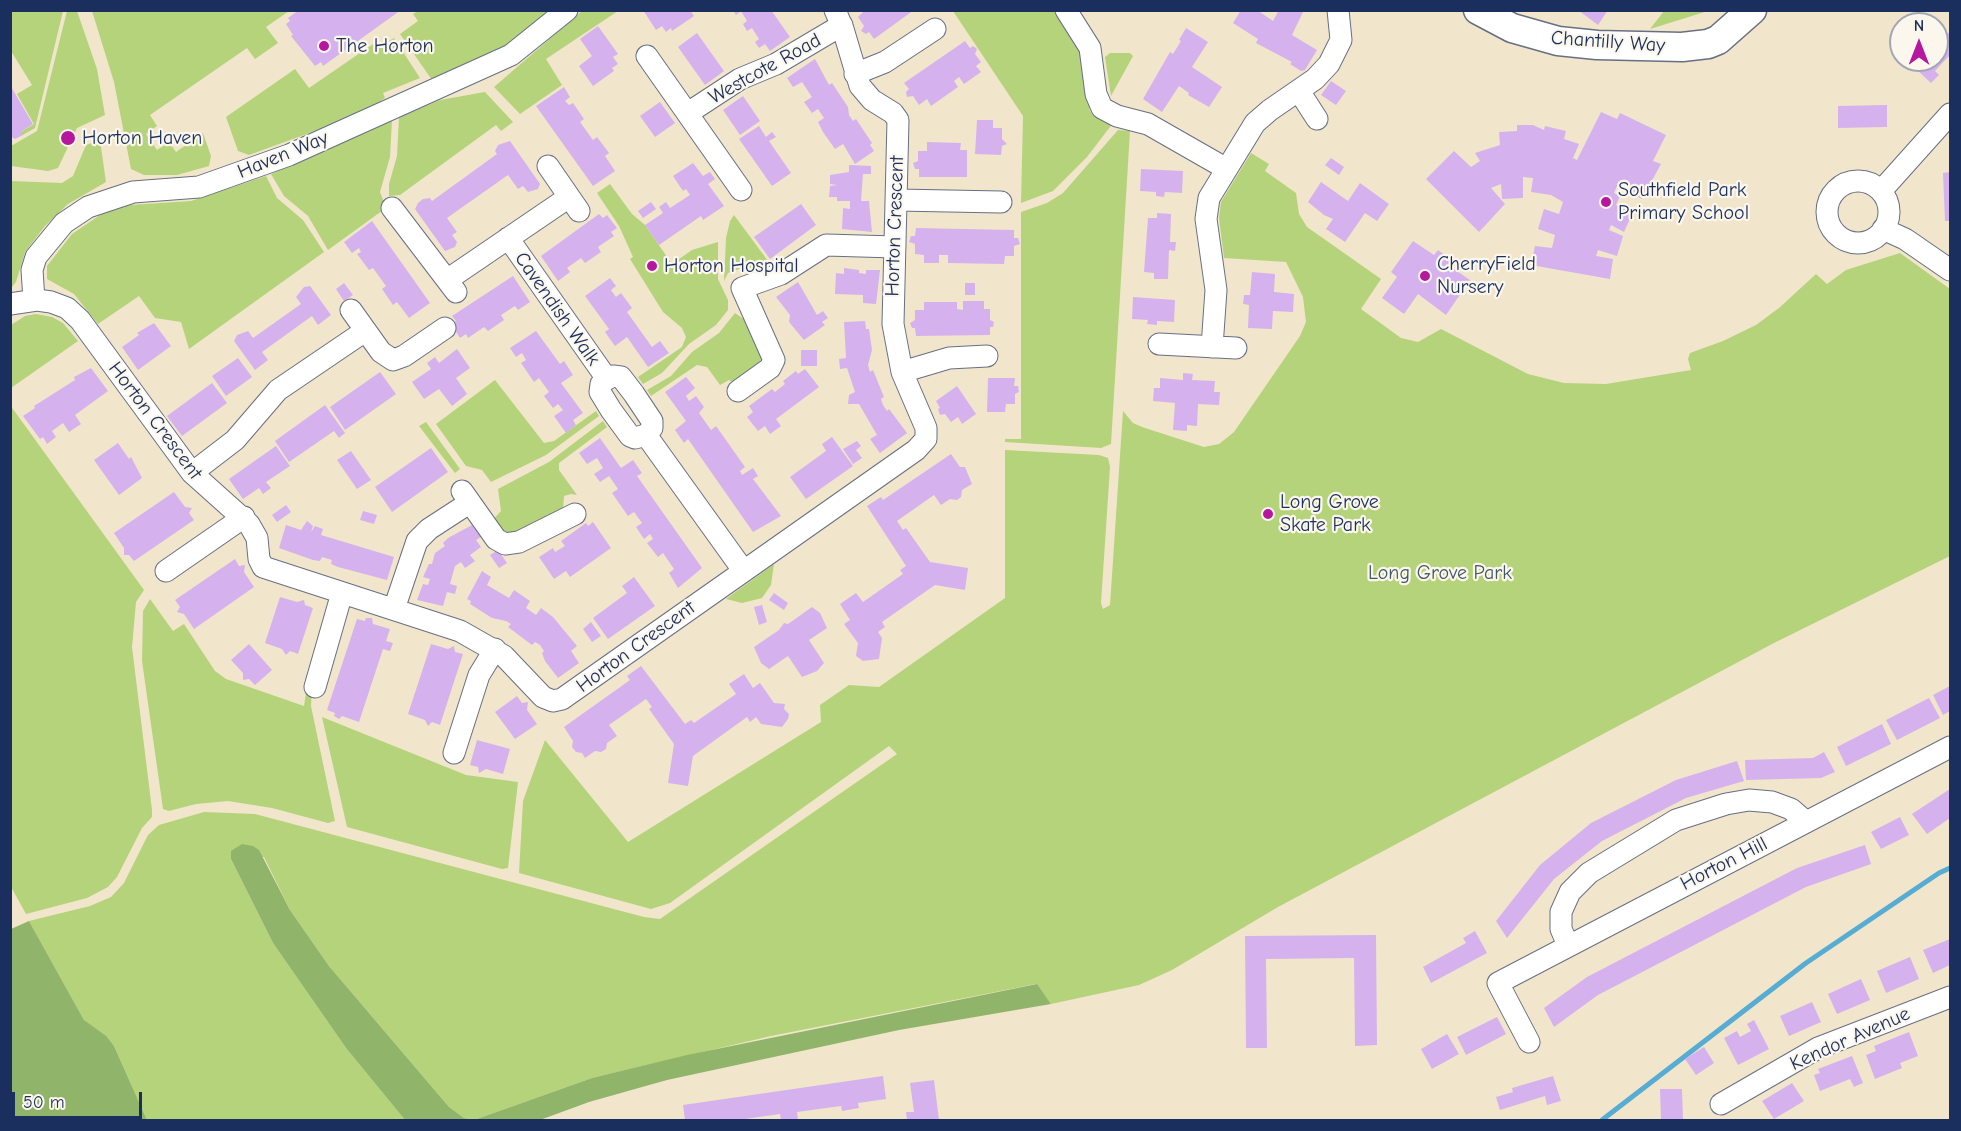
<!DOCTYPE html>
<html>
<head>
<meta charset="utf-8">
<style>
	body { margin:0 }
	#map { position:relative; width:1961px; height:1131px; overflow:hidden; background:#f1e6cb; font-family:"Comic Neue",sans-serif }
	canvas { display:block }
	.frame { position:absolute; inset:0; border:12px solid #1b2f5e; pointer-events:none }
	.north { position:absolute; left:1889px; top:12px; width:60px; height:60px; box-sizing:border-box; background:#fbf7ec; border:2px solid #a1a7b3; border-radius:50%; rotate:0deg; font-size:16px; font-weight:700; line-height:24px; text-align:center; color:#1b2f5e }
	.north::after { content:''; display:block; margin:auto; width:21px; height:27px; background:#b5179e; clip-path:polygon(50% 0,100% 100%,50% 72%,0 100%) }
	.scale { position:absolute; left:12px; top:1092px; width:130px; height:27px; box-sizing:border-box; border:3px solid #1b2f5e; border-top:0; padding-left:8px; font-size:18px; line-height:21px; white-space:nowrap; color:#1b2f5e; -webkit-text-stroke:4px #fbf7ec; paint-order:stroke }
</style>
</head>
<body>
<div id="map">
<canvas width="1961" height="1131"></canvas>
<div class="frame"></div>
<div class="north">N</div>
<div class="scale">50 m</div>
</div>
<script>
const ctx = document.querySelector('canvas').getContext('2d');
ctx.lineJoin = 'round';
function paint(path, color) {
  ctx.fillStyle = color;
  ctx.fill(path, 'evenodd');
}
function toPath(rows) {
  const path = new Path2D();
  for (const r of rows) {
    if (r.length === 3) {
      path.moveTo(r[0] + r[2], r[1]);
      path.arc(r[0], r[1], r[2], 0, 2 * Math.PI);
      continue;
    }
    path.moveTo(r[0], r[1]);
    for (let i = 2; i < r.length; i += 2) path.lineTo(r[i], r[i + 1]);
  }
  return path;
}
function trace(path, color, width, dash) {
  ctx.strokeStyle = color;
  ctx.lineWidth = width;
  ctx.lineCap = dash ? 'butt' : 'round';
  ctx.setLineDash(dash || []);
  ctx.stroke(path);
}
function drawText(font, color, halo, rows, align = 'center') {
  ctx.font = font + ' "Comic Neue",sans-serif';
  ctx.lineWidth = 4.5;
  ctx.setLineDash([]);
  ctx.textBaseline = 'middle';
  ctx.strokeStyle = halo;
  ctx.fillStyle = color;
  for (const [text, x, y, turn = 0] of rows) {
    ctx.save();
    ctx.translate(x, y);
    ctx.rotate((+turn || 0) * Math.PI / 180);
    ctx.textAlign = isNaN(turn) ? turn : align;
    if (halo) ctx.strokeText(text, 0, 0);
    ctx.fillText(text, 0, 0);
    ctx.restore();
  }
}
paint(toPath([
	[11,11,63,11,35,128,21,136,21,132,34,124,17,94,32,85,11,51],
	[67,11,77,11,97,69,105,115,77,128,58,168,48,171,11,166,11,146,37,131],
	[92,11,92,10,289,11,266,27,278,43,255,59,247,48,150,115,157,126,146,134,157,150,169,142,176,152,203,133,211,156,209,166,177,175,144,175,131,169,114,82],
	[418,11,553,11,514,43,432,80,400,34,418,21,413,14],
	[582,11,618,11,546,59,562,85,520,114,494,87],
	[953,11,1056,11,1080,46,1090,111,1095,116,1113,123,1087,157,1053,191,1021,203,1023,116],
	[1664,11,1664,10,1708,11,1650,29],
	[394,38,420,78,383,93,385,98,369,109,323,128,249,155,238,151,226,117,295,69,309,88,376,42,379,47],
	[1110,53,1130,53,1133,56,1111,96,1105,57],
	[485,92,513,122,501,131,496,125,400,195,389,196,389,184,397,156,399,117,440,100],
	[392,120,390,157,380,192,386,208,328,250,308,216,284,196,271,174],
	[1118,130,1130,131,1111,444,1101,448,1005,442,1005,439,1021,439,1021,212,1047,203,1063,193],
	[100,140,106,182,68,204,45,226,25,252,16,282,11,288,11,181,62,183,73,176,86,145],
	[1251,153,1269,164,1265,171,1296,193,1299,214,1307,227,1381,279,1361,309,1401,338,1418,342,1441,329,1528,374,1564,383,1606,384,1691,370,1688,359,1690,353,1723,341,1756,325,1779,308,1816,274,1827,284,1846,270,1900,253,1950,289,1950,556,1774,643,1278,907,1172,970,1139,985,1051,1004,1036,984,771,1036,592,1078,474,1120,464,1118,449,1107,329,966,290,910,264,857,231,859,273,943,346,1048,405,1120,147,1120,114,1046,84,1020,29,921,90,906,111,897,124,883,148,835,159,825,204,812,255,814,644,917,660,919,897,754,889,746,670,903,651,909,519,873,523,801,545,740,628,842,821,722,820,705,849,685,879,687,1005,598,1005,450,1099,455,1108,458,1110,467,1101,603,1103,609,1110,605,1123,411,1133,423,1142,427,1204,447,1219,444,1234,432,1300,336,1306,322,1303,297,1286,262,1224,258,1219,218,1221,202],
	[266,176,277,198,303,220,324,252,189,349,181,322,155,318,139,296,98,324,74,294,47,279,47,266,72,234,103,213,130,205,191,201],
	[610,184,632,214,645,225,672,264,692,250,718,242,718,279,728,300,728,310,716,325,689,344,662,373,643,384,638,377,682,347,686,337,682,328,663,312,630,259,633,257,619,226,597,193],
	[734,215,771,265,739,269,728,273,724,281,726,238,730,221],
	[735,313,751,324,749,331,768,359,735,384,729,380,720,385,707,367,697,365,651,396,647,390,671,376,692,352,719,333],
	[36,314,52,317,63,323,78,341,11,388,11,325,25,316],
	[495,380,544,443,554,441,596,411,599,416,546,455,491,482,482,470,466,466,436,424],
	[10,405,144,590,136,602,132,647,152,810,152,817,142,828,117,877,108,887,87,898,26,914,10,885],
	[603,421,607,427,559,463,559,470,577,495,571,494,564,496,563,510,507,537,491,522,501,511,498,489,549,462],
	[426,422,460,469,455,473,419,426],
	[774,564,771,585,762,598,742,603,726,599],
	[150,599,173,631,184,624,215,671,226,679,304,706,307,686,312,687,311,706,335,821,328,823,272,808,228,801,196,804,169,811,163,809,142,661,143,611],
	[322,717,466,775,518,782,508,868,502,869,347,827]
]), '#b5d37a');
paint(toPath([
	[242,844,253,846,259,850,290,910,329,966,449,1107,464,1118,474,1120,592,1078,687,1055,1037,984,1051,1004,899,1030,667,1080,589,1102,540,1120,405,1120,346,1048,273,943,231,859,231,851],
	[29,921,84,1020,106,1036,114,1046,147,1120,11,1120,11,929]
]), '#90b56a');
trace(toPath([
	[1602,1120,1806,963,1939,873,1950,868]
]), '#56acd3', 5);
paint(toPath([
	[299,10,401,10,323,66,321,62,315,66,291,36,293,35,286,24,290,21,288,18],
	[643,10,690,10,694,16,672,31,671,28,666,32,662,26,656,30],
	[733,10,771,10,790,37,770,51,765,44,759,48,755,42,759,39,752,28,747,31,743,24,747,21,741,11,736,15],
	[865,10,914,10,874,39,869,32,866,34,861,31,864,26,858,17],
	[1241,10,1257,10,1273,21,1279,10,1304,10,1292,35,1317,50,1305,70,1301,71,1290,64,1292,62,1256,43,1258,39,1233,23],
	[1578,10,1608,10,1598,25],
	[598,26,618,54,613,57,618,64,612,68,614,71,593,86,579,66,592,56,580,39],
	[1186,28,1208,42,1192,67,1222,87,1209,107,1188,95,1189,93,1179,86,1162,112,1143,99,1170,52,1173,54,1181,41,1179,40],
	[1950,31,1950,55,1935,71,1939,75,1931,83,1916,69,1924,60,1937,60,1937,46],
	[697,33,724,71,705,85,678,47],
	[965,41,970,48,973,46,977,49,975,54,981,62,976,66,981,72,964,84,959,77,954,81,958,87,931,106,927,99,919,105,913,96,907,97,906,92,909,89,904,83],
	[815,59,829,85,832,83,848,107,849,115,853,121,856,119,872,143,870,145,874,151,855,164,843,144,835,149,823,132,818,122,824,118,818,109,812,113,804,102,812,97,802,82,793,87,787,78],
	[1331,81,1346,91,1336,105,1321,95],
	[10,85,33,124,21,132,21,136,15,139,10,136],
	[564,87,570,97,565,101,569,105,573,103,584,119,580,122,593,140,597,137,609,153,605,156,615,171,593,186,536,106],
	[743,96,760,121,740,135,723,110],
	[660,102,675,123,655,137,640,116],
	[1887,105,1887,127,1838,128,1838,106],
	[1601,112,1617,119,1620,113,1666,135,1653,161,1661,164,1642,199,1617,186,1614,193,1620,196,1616,205,1633,212,1624,232,1611,225,1609,230,1623,236,1617,256,1598,250,1596,256,1613,259,1610,279,1531,265,1535,246,1552,248,1555,235,1538,229,1544,209,1559,214,1563,202,1551,195,1531,192,1533,178,1523,177,1523,198,1502,199,1501,184,1491,188,1505,204,1479,232,1426,179,1454,151,1471,167,1480,161,1475,153,1500,145,1499,132,1517,131,1517,125,1533,125,1544,130,1545,126,1566,131,1564,139,1579,144,1573,158,1577,160],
	[977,120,993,120,993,128,1002,128,1002,139,1007,144,1002,146,1001,155,975,154],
	[759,126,766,137,772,132,776,137,769,141,791,173,772,186,739,139],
	[510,141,540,184,538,189,528,192,523,186,518,189,508,175,447,218,457,232,452,235,457,242,455,247,445,251,415,209,418,203,423,199,430,198,432,201,497,154,495,151,498,145],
	[927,142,961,143,960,150,967,150,967,177,919,177,919,169,915,169,913,163,918,161,918,151,927,151],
	[1331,158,1344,167,1339,175,1325,165],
	[693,163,703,176,710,172,715,179,708,184,724,206,703,220,701,216,659,245,645,225,663,213,659,207,666,202,670,208,690,195,686,189,683,191,673,176],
	[849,165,871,166,871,174,863,174,861,201,869,201,872,232,842,229,843,208,850,209,850,201,837,201,837,197,829,197,830,186,837,185,830,184,830,175,849,172],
	[1141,169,1183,171,1182,193,1165,192,1164,197,1156,196,1156,192,1140,191],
	[1950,172,1950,221,1945,221,1943,173],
	[1321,182,1348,201,1360,183,1389,204,1377,221,1365,213,1345,242,1326,229,1333,219,1324,215,1308,202],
	[651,202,656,209,643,218,638,211],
	[801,204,816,225,770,259,754,237],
	[1157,213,1171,214,1170,242,1176,242,1175,251,1169,250,1168,279,1154,279,1154,273,1144,272,1148,218,1157,218],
	[599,214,603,218,607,215,617,228,611,232,614,236,598,247,601,252,585,263,581,258,567,268,570,272,558,281,541,256],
	[372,221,430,303,409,318,397,302,393,305,382,289,386,286,373,268,369,270,357,254,361,252,359,248,352,253,344,242],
	[916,228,1014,230,1014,238,1018,238,1020,244,1014,246,1014,256,1005,256,1004,264,948,263,948,255,939,255,939,263,924,263,924,255,915,254,915,244,909,242,911,236,915,236],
	[1413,241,1434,255,1438,250,1454,262,1451,267,1470,280,1446,315,1418,294,1404,314,1382,298,1397,277,1391,272],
	[844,268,859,270,859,273,866,274,866,270,880,270,876,304,863,303,863,295,835,294,836,273,844,274],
	[1252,272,1275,274,1274,292,1294,294,1293,312,1273,311,1272,329,1248,328,1249,305,1243,304,1244,295,1250,295],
	[513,276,530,302,518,310,515,306,501,315,504,320,488,331,484,327,468,338,466,334,460,338,451,324,456,321,452,316],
	[610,278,616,286,611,290,616,297,621,293,632,308,627,312,652,347,660,341,669,353,648,367,627,337,615,346,605,332,609,329,585,296],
	[798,282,817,315,823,311,828,318,822,322,825,325,804,340,789,322,790,315,776,297],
	[344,283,353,295,344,301,336,289],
	[965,283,975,283,975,295,965,295],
	[310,286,331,315,318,325,312,316,262,352,268,360,255,370,234,341,237,335,248,331,253,338,301,304,296,297,304,287],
	[1133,297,1175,300,1174,322,1157,321,1157,325,1147,324,1148,320,1132,319],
	[963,301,984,301,984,309,990,309,990,320,994,322,993,327,990,327,990,335,916,336,915,328,912,328,910,323,915,320,915,310,924,310,924,302,957,302,957,309,963,310],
	[865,321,866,329,869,329,872,350,868,365,870,372,873,370,884,397,881,399,883,405,887,411,889,409,907,433,880,453,870,439,877,435,859,404,848,404,849,395,855,392,847,368,840,369,839,359,846,358,844,322],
	[154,323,171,346,138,370,122,347,139,335,137,333],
	[536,331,560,364,564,361,573,375,561,383,583,413,573,420,576,425,566,433,554,416,563,410,558,404,553,408,544,396,549,392,539,378,534,382,521,363,526,360,522,353,516,357,510,348],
	[457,349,470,368,456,378,467,394,452,406,439,389,424,399,412,382,431,369,427,363,435,357,439,363],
	[801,350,817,350,817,366,801,366],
	[238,358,252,377,226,396,212,376],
	[91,368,108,391,75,415,81,424,69,432,63,423,52,431,56,437,47,444,43,437,40,439,23,416,35,408,34,406,75,380,74,377],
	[805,369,819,387,776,419,781,426,770,434,765,426,758,431,747,417,753,412,749,406,772,389,775,392,785,384,783,381,796,371,798,374],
	[380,372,396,394,345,430,330,407],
	[1183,373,1193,374,1192,380,1215,381,1214,392,1220,392,1219,405,1198,404,1197,426,1187,425,1187,431,1173,430,1175,403,1153,401,1154,388,1160,388,1160,378,1183,380],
	[686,377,695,388,686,396,689,401,696,396,704,407,699,413,711,430,716,426,745,467,740,471,742,475,753,468,758,476,753,479,781,516,753,532,688,439,684,443,675,430,686,421,665,392],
	[988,378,1015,378,1014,386,1018,386,1019,392,1015,394,1015,404,1006,404,1005,412,987,412],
	[212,383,227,403,182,436,167,416],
	[957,386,976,414,962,424,958,417,951,422,945,414,940,415,938,409,940,408,936,401],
	[325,405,345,433,339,438,334,431,289,462,275,441],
	[832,437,853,466,806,499,790,477,826,451,822,444],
	[600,438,621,468,633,460,642,473,637,476,702,568,678,588,669,573,674,569,663,553,658,557,647,543,653,539,650,534,644,539,636,527,642,523,634,512,628,516,612,493,618,489,609,476,600,482,594,474,603,468,597,458,587,464,579,453],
	[857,441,861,446,856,450,862,458,853,464,843,449],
	[118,443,129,459,131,457,142,478,119,495,94,460],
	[276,446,290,466,266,482,271,488,263,494,259,488,243,499,229,479],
	[431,448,448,472,392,512,375,487],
	[351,451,371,480,357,489,337,460],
	[951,454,960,467,965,467,972,484,962,490,961,497,957,500,950,499,941,505,934,495,897,521,903,530,906,528,930,562,968,568,965,590,935,585,882,622,885,627,878,632,882,638,879,659,863,661,856,656,858,643,844,624,850,620,840,604,856,593,863,602,903,574,900,570,906,566,867,506,881,497,883,500],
	[174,492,185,507,192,508,189,513,194,520,134,561,129,555,124,555,124,548,114,533],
	[286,505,291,512,277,522,272,515],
	[363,511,377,515,374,524,360,520],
	[307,521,313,526,311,532,315,526,323,529,321,535,394,557,387,580,338,567,331,564,332,560,322,557,320,561,313,560,279,548,286,525,301,530],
	[593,522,611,548,570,577,566,571,554,579,539,557,553,548,555,552,565,546,561,541,586,523,588,526],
	[472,525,481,537,476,540,481,547,470,555,475,561,465,568,461,562,455,566,450,584,457,586,455,594,447,592,443,606,417,600,423,584,428,585,430,579,423,577,429,564,432,564,435,553,445,546,443,543,448,538],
	[498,550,507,563,499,568,490,555],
	[235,559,239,566,245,565,244,572,254,587,194,629,184,614,177,612,180,607,175,600],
	[482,571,491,577,487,585,509,598,514,590,530,601,526,608,536,615,541,608,553,617,577,646,571,651,579,663,558,678,545,661,542,653,544,651,540,645,535,642,532,645,508,627,511,624,506,621,492,618,470,604,471,601,467,599],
	[634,577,655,606,608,639,593,618,627,593,622,586],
	[774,593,788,603,784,610,769,600],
	[280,597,297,602,304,600,305,605,313,608,298,654,290,651,286,655,282,649,265,643],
	[762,605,767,622,759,625,754,607],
	[812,607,820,613,827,628,809,640,824,663,817,671,802,677,788,656,769,669,761,663,754,647,779,630,784,623,788,624],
	[366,618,372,618,373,624,390,629,386,641,393,643,390,651,383,649,359,722,342,716,339,719,334,716,335,713,327,710,357,619,365,621],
	[591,622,601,636,592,642,583,629],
	[249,644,272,670,255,685,249,679,243,680,243,673,231,660],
	[431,644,448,649,454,646,455,652,463,654,440,725,432,722,428,726,425,720,408,714],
	[641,666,685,724,691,720,694,723,736,694,729,684,744,674,753,688,760,683,774,703,785,704,784,709,789,714,788,719,782,727,761,724,756,717,750,722,747,717,693,756,688,786,668,783,674,744,649,709,652,707,646,699,609,725,617,736,607,743,606,749,601,752,595,751,585,758,582,753,576,752,572,747,573,741,564,727,630,680,627,676],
	[1950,686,1950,711,1943,715,1933,695],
	[517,696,522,703,528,702,527,710,537,724,515,739,495,712],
	[1929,698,1940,718,1897,740,1886,720],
	[1882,724,1891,744,1846,766,1837,747],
	[477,740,510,749,503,774,486,769,479,773,478,767,470,765],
	[1824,752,1835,772,1821,778,1746,780,1745,760,1813,758],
	[1737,761,1744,781,1686,798,1602,841,1554,879,1507,938,1496,921,1540,865,1591,823,1676,780],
	[1950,789,1950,818,1927,834,1912,814],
	[1900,817,1909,835,1881,849,1871,832],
	[1865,845,1871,864,1806,887,1598,995,1554,1027,1544,1008,1587,977,1797,868],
	[1475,931,1487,953,1431,983,1423,967,1466,943,1463,938],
	[1376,935,1377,1045,1355,1046,1354,958,1266,959,1267,1048,1246,1048,1245,936],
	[1950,939,1950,965,1933,973,1923,950],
	[1910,957,1919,979,1886,993,1877,971],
	[1861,979,1870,1000,1837,1014,1828,994],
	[1812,1002,1821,1022,1789,1036,1780,1016],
	[1497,1017,1506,1034,1466,1055,1457,1037],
	[1754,1020,1769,1049,1738,1065,1724,1038,1737,1031,1740,1037,1751,1031,1747,1024],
	[1909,1032,1918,1056,1900,1063,1902,1068,1875,1079,1866,1055,1876,1051,1874,1046],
	[1447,1034,1459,1054,1432,1069,1421,1049],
	[1704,1047,1714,1063,1696,1075,1685,1059],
	[1852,1056,1863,1083,1854,1087,1850,1079,1820,1091,1814,1075,1820,1073,1818,1069],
	[883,1076,886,1099,858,1103,859,1108,842,1111,841,1106,797,1112,798,1120,781,1120,780,1114,738,1120,685,1120,683,1105],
	[1553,1076,1561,1101,1547,1105,1545,1096,1500,1110,1496,1097,1513,1092,1512,1088],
	[934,1080,939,1120,907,1120,906,1112,914,1112,910,1083],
	[1792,1083,1804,1101,1774,1119,1762,1101],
	[1660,1089,1682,1089,1683,1120,1661,1120]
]), '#d5b2ed');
const street = toPath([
	[1066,10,1090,48,1096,94,1102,108,1117,116,1148,124,1225,168],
	[647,56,741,190],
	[855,74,885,62,935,29],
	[1299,91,1317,119],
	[688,113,740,79,776,64,842,25],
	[548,166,579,211],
	[1858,212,31],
	[1881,191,1950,114],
	[897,200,1001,202],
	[392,208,456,292],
	[1883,229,1905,239,1950,270],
	[508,238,607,379,613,376,621,377,634,394,652,421,652,428,646,435,635,438,630,436,611,410,600,392,601,384,607,379],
	[447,280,569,197],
	[34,300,32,270,36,257,64,223,88,207,133,192,199,187,289,155,511,55,567,10],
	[10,304,37,300,51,302,67,308,80,320,192,473,249,524,257,538,259,559,263,567,460,631,504,656,543,697,553,701,562,699,916,450,926,439,926,428,902,372,893,324,898,120,893,113,872,100,860,86,843,29,835,10],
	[351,310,381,352,393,360,404,356,445,328],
	[1159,344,1236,348],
	[1212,347,1216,290,1206,219,1209,198,1255,123,1270,110,1315,79,1329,64,1341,40,1338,10],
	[902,372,949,358,987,356],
	[738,391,770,368,774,360,742,288,781,274,826,245,895,247],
	[646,435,743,570],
	[192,473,235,440,278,390,365,331],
	[462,491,496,539,505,544,519,542,575,514],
	[166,571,244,517],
	[394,609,417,541,429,529,469,503],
	[315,687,342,593],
	[454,753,479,675,495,649],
	[1568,945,1561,929,1561,912,1570,892,1589,873,1676,820,1726,804,1749,800,1772,802,1791,809,1806,822],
	[1529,1042,1498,983,1950,747],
	[1721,1104,1818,1048,1950,997]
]);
const secondary = toPath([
	[1478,10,1512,28,1558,41,1597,45,1682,47,1708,44,1718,40,1752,10]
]);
trace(street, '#666f84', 23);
trace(secondary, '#666f84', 31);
trace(street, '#fff', 21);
trace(secondary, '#fff', 28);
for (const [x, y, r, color] of [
	[324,46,6,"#b5179e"],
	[68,138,8,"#b5179e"],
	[1606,202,6,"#b5179e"],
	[652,266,6,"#b5179e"],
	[1425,276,6,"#b5179e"],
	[1268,514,6,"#b5179e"]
]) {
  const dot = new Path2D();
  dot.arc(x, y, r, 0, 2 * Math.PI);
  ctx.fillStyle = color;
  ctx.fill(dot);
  trace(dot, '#fbf7ec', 2);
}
drawText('20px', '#1b2f5e', '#fbf7ec', [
	["Chantilly Way",1608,42,4],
	["Westcote Road",765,69,-29],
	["Haven Way",283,155,-22],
	["Horton Crescent",895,226,-88],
	["Cavendish Walk",557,309,55],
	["Horton Crescent",155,421,53],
	["Horton Crescent",636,647,-36],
	["Horton Hill",1724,864,-27],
	["Kendor Avenue",1850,1039,-24]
]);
drawText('20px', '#1b2f5e', '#fbf7ec', [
	["The Horton",336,46],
	["Horton Haven",82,138],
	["Southfield Park",1618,190],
	["Primary School",1618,213],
	["CherryField",1437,264],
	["Nursery",1437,287],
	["Horton Hospital",664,266],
	["Long Grove",1280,502],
	["Skate Park",1280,525]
], 'left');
drawText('20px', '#425865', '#fbf7ec', [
	["Long Grove Park",1440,573]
]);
</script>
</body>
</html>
